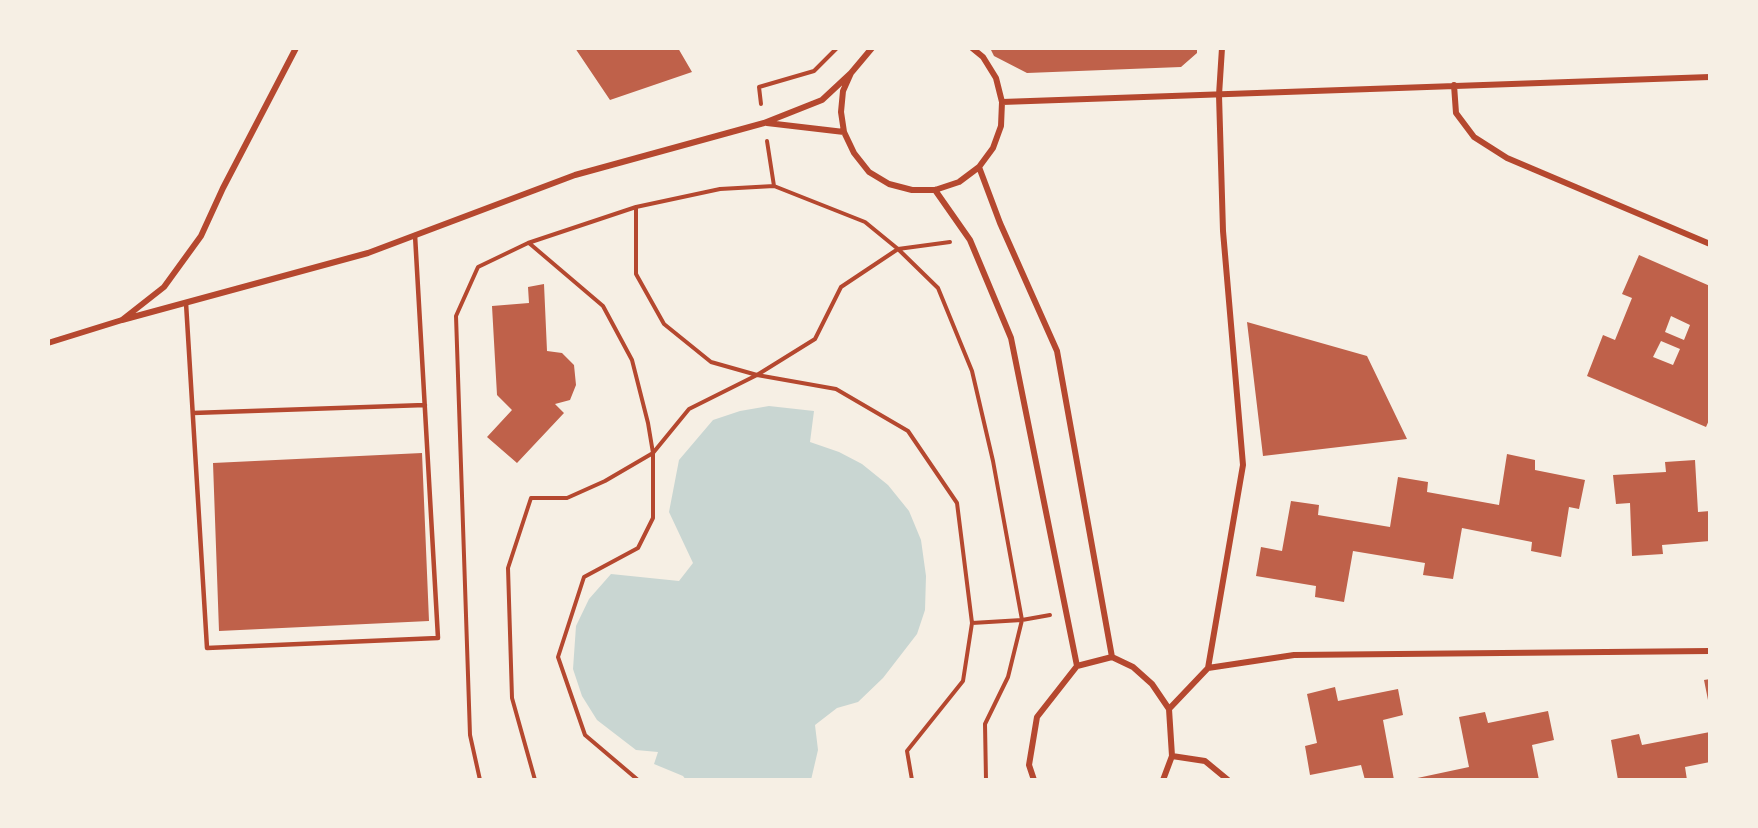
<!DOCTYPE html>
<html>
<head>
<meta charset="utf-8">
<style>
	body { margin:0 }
	#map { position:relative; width:1758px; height:828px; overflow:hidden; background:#f6efe4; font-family:"Open Sans",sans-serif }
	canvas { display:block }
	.frame { position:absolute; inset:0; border:50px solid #f6efe4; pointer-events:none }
</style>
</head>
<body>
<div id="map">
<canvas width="1758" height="828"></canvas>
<div class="frame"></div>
</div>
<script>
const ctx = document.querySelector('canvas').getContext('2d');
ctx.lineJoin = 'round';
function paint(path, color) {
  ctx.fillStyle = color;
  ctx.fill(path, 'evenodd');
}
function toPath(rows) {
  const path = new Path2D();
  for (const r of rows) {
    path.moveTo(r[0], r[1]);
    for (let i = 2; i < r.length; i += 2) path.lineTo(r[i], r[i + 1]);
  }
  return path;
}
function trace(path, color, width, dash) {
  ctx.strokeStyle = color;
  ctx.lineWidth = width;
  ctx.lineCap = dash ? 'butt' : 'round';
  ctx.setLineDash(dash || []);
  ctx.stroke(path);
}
paint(toPath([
	[769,406,814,411,810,442,839,452,862,464,888,485,909,511,921,540,926,576,925,610,917,634,883,678,858,702,837,708,815,725,818,750,811,780,686,780,683,776,654,764,658,752,636,750,597,720,582,696,573,669,576,626,589,599,611,574,679,581,693,563,669,512,679,460,713,420,740,411]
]), '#c9d6d2');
paint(toPath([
	[575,48,678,48,692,72,610,100],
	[990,48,1197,48,1197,53,1181,67,1027,73,994,56],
	[1639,255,1710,286,1710,418,1706,427,1587,376,1603,335,1615,340,1632,298,1622,294],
	[1671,316,1690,325,1684,340,1665,332],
	[1661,341,1680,349,1673,365,1653,357],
	[544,284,547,351,562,353,574,365,576,385,570,400,555,404,564,413,517,463,487,437,512,410,497,395,492,306,529,303,528,287],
	[1247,322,1367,356,1407,439,1263,456],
	[422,453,429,621,219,631,213,463],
	[1507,454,1535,460,1535,470,1585,480,1579,509,1569,507,1561,557,1531,551,1532,542,1462,528,1453,579,1423,575,1425,563,1353,551,1344,602,1315,597,1316,586,1256,576,1261,547,1282,551,1291,501,1319,505,1318,515,1390,527,1398,477,1428,482,1427,492,1499,505],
	[1695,460,1698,512,1710,511,1710,541,1662,545,1663,554,1632,556,1630,503,1616,504,1613,475,1666,472,1665,462],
	[1710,679,1710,705,1709,705,1704,680],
	[1335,687,1338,701,1398,689,1403,715,1383,720,1394,780,1365,780,1361,765,1310,775,1305,746,1317,743,1307,694],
	[1548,711,1554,740,1532,745,1539,780,1408,780,1469,767,1459,717,1485,712,1488,723],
	[1710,732,1710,762,1685,767,1687,780,1618,780,1611,740,1639,734,1642,745]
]), '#bf614a');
trace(toPath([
	[761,104,759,87,814,71,837,48],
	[767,141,774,186],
	[636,207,636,274,664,324,711,362,757,375,815,339,841,287,898,249,950,242],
	[529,243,603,306,632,360,648,423,653,453,605,481,567,498,531,498,508,568,512,698,535,780],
	[480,780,470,735,456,316,478,267,528,243,636,207,720,189,774,186,865,222,898,249,938,288,972,371,993,461,1022,620,1008,677,985,724,986,780],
	[638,780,585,735,558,657,584,577,638,548,653,518,653,453,689,409,757,375,836,389,908,431,957,503,972,623,1022,620,1050,615],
	[912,780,907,751,963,681,972,623]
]), '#b5482f', 4);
trace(toPath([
	[186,303,207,648,438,638,415,235],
	[193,413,425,405]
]), '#b5482f', 4.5);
trace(toPath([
	[872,48,851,73,843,91,841,112,844,132,854,153,869,172,889,184,912,190,935,190,959,182,979,167,993,148,1001,126,1002,102,996,78,983,57,972,48],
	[1454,85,1456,113,1474,137,1507,158,1710,244],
	[1002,102,1710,77],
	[767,123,844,132],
	[979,167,1000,223,1057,351,1112,657],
	[935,190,970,240,1011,338,1077,666],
	[122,320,368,253,575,175,764,123,822,100,851,73],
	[48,343,122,320,164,287,201,236,223,188,296,48],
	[1208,668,1243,465,1223,231,1219,95,1222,48],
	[1169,709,1208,668,1294,655,1710,651],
	[1172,756,1205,761,1228,780],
	[1034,780,1029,765,1037,717,1077,666,1112,657,1133,667,1152,684,1169,709,1172,756,1163,780]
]), '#b5482f', 6);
</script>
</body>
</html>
